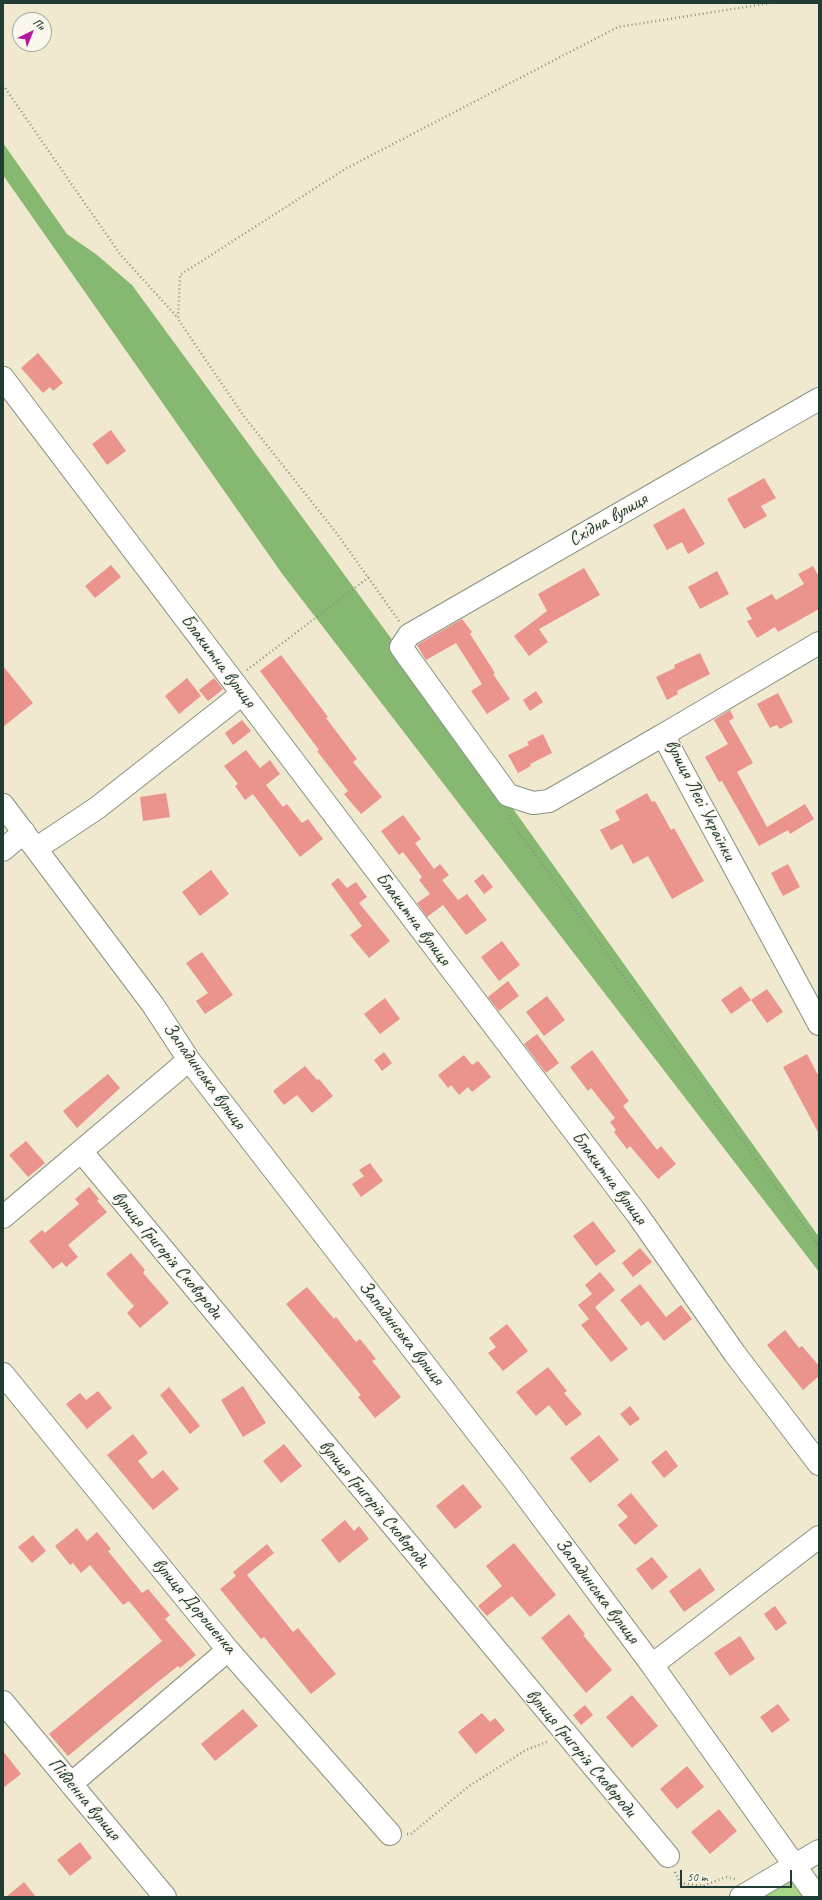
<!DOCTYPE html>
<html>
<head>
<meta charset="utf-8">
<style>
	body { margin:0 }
	#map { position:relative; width:822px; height:1900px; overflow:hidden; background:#f0e9cf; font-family:Caveat,sans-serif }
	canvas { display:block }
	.frame { position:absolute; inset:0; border:4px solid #1f3d34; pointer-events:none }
	.north { position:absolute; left:12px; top:12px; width:40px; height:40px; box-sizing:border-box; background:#fbf7ec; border:1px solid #a3ada2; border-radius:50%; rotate:43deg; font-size:11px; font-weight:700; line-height:16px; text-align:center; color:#1f3d34 }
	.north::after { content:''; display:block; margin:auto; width:14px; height:18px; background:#b5179e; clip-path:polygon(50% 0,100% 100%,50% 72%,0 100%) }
	.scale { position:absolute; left:680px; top:1870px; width:112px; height:18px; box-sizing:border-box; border:2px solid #1f3d34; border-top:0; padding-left:5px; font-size:12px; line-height:14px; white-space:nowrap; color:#1f3d34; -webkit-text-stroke:3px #fbf7ec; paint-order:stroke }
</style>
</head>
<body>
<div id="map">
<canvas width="822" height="1900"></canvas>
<div class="frame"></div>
<div class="north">Пн</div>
<div class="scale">50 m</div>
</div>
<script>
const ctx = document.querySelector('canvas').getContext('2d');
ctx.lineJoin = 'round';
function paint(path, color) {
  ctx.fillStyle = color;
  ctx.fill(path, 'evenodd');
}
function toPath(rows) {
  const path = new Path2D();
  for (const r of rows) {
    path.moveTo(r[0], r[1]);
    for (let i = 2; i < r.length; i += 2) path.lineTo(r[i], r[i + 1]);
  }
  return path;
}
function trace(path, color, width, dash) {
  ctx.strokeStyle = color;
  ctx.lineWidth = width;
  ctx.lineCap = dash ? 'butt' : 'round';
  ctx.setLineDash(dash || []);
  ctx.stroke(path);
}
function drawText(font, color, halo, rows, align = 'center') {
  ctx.font = font + ' Caveat,sans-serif';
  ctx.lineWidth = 3;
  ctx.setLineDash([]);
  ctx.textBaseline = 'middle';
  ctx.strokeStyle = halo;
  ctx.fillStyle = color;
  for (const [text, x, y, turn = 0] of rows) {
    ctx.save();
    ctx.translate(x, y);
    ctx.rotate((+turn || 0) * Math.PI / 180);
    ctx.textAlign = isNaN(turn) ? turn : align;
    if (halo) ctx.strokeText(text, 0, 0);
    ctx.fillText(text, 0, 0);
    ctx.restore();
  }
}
paint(toPath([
	[794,1865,817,1897,741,1897]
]), '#a8d885');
paint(toPath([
	[3,143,67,234,97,255,132,285,401,652,819,1237,819,1272,283,575,3,175]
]), '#86b872');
paint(toPath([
	[38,353,63,383,53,391,50,387,43,393,21,368],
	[111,430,126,451,107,465,92,444],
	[764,478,776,498,761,506,767,516,744,529,727,499],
	[684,508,705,544,688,554,682,542,667,550,653,525],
	[111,565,121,577,95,598,85,586],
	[813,566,819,577,819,609,778,632,775,627,757,638,747,621,752,619,746,608,772,594,776,600,804,584,798,574],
	[584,568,600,595,539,629,548,642,529,656,514,636,547,611,538,594],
	[717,571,729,594,700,609,688,587],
	[462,619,472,632,470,634,495,673,493,674,510,699,487,714,471,691,482,684,456,643,426,660,417,645],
	[700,653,710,674,677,691,678,694,667,700,656,677,675,668,674,665],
	[281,655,328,717,326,718,357,759,353,762,382,797,361,814,344,794,348,791,317,751,319,750,260,671],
	[3,666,33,703,3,727],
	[187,678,201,696,179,714,165,696],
	[214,678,223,689,208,701,199,690],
	[536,691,543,702,530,711,523,700],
	[778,693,793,722,780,729,777,725,770,728,757,704],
	[730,710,734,718,729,721,753,763,737,772,767,827,805,804,814,819,790,834,788,830,759,846,722,781,719,782,705,757,728,744,714,720],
	[242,720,251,731,233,745,225,733],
	[543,734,552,753,530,764,531,766,518,773,508,755,529,745,527,742],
	[246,750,260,768,270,760,280,774,266,785,283,807,287,804,302,823,308,819,323,839,300,857,253,794,245,800,235,786,238,784,224,766],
	[166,793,170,817,143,821,140,797],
	[647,793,652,802,655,801,671,830,674,828,704,881,672,899,648,856,633,864,622,844,611,850,600,830,620,820,615,811],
	[403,815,421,839,415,843,434,869,440,864,449,875,442,880,458,900,467,894,487,920,466,935,443,905,427,917,417,903,430,894,419,880,422,877,403,852,399,855,381,831],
	[788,864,800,887,783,896,771,873],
	[211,870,229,894,200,916,182,892],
	[483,874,493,887,484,894,474,881],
	[338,878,347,888,356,882,367,897,359,903,390,941,369,958,350,935,362,926,331,884],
	[502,941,520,965,499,981,481,957],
	[202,952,233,995,205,1014,196,1001,208,993,186,963],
	[508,981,519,996,499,1011,488,997],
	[741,986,751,1000,731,1014,721,1000],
	[767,989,783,1012,767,1023,751,1000],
	[547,996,565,1020,544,1036,526,1012],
	[385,998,400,1019,380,1034,364,1014],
	[537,1034,559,1063,546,1073,524,1044],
	[592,1050,629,1101,623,1106,657,1150,661,1146,676,1164,658,1179,630,1146,627,1149,614,1132,616,1130,610,1122,615,1118,591,1088,588,1091,570,1067],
	[384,1052,392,1063,382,1071,374,1060],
	[807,1054,819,1077,819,1134,783,1067],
	[464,1055,472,1065,478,1061,491,1077,472,1092,468,1087,459,1095,451,1085,448,1088,438,1075],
	[305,1066,317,1080,319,1079,333,1096,312,1113,297,1095,284,1105,273,1091],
	[108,1074,120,1088,77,1128,63,1111],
	[26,1141,45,1163,28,1177,9,1155],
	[370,1163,383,1181,361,1197,352,1184,364,1176,359,1170],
	[89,1187,99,1199,97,1201,107,1212,68,1245,78,1257,66,1267,62,1262,53,1269,29,1241,42,1230,45,1233,79,1204,75,1199],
	[593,1221,616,1251,596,1266,573,1236],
	[640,1248,652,1262,633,1277,622,1263],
	[131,1253,145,1270,143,1273,169,1303,140,1328,127,1313,134,1306,106,1274],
	[600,1272,615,1290,595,1307,628,1349,611,1362,581,1325,589,1319,578,1305,592,1294,585,1285],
	[640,1284,666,1317,681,1305,692,1319,664,1341,648,1321,641,1326,620,1300],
	[307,1287,334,1319,336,1317,356,1342,360,1339,376,1359,372,1361,401,1397,375,1418,358,1397,361,1395,286,1304],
	[507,1324,528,1351,503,1371,488,1353,496,1347,489,1338],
	[785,1330,799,1348,802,1346,819,1366,819,1376,803,1390,767,1345],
	[548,1367,567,1391,564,1393,582,1414,566,1426,549,1405,536,1416,516,1392],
	[243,1386,266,1423,243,1437,221,1400],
	[169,1387,200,1426,190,1434,160,1395],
	[98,1391,112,1408,87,1429,66,1404,80,1393,86,1400],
	[630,1406,640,1419,630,1426,620,1414],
	[133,1434,148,1453,138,1461,152,1479,163,1470,179,1489,153,1510,107,1455],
	[599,1435,619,1460,590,1483,570,1458],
	[284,1444,302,1466,281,1483,263,1461],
	[666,1450,678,1466,664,1478,651,1462],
	[463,1484,482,1507,455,1529,436,1506],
	[631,1493,658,1526,635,1545,618,1525,628,1517,617,1505],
	[345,1520,354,1531,359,1526,369,1539,339,1563,321,1540],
	[77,1528,87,1541,97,1532,111,1549,108,1551,142,1593,148,1589,170,1615,165,1619,196,1655,180,1668,178,1666,149,1689,68,1756,49,1734,162,1641,129,1601,123,1605,90,1565,81,1573,73,1563,70,1565,55,1546],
	[33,1535,46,1551,32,1563,18,1547],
	[514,1543,556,1595,530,1617,512,1596,487,1616,478,1606,502,1586,486,1566],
	[267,1544,274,1553,247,1575,293,1632,298,1628,336,1674,311,1694,264,1637,261,1639,220,1589,236,1576,233,1572],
	[652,1557,668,1577,652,1590,636,1569],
	[700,1568,715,1590,684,1612,669,1591],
	[775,1606,787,1623,776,1631,764,1614],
	[569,1614,585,1634,583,1635,612,1670,586,1693,541,1638],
	[740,1636,755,1659,730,1676,714,1653],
	[632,1695,658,1726,632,1748,606,1717],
	[778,1704,790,1720,772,1733,760,1717],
	[585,1705,593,1715,581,1725,573,1715],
	[243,1709,258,1726,215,1761,201,1744],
	[482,1713,490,1722,495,1718,505,1730,476,1754,458,1732],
	[3,1751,21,1774,3,1788],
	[687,1766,704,1787,677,1809,660,1789],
	[719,1809,737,1831,710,1854,691,1832],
	[80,1842,92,1858,70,1876,57,1860],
	[24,1882,36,1897,6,1897]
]), '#eb938d');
const minor = toPath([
	[3,378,637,1214,735,1354,819,1464],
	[819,643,663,735,819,1024],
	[663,735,549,801,533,803,508,795,401,647,409,635,819,399],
	[3,805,153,1005,189,1060,514,1480,652,1665,817,1897],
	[37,848,97,808,242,694],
	[3,850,24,832],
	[81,1151,668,1856],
	[3,1217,189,1060],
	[3,1374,228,1650,390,1834],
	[652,1665,819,1537],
	[3,1702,165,1897],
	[71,1784,228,1650],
	[741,1897,819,1851]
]);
trace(minor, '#889382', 24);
trace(toPath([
	[3,85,120,254,178,318],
	[399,621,338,535,243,415,178,319,180,275,345,169,618,27,771,3],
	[247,670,369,577],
	[510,815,510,820,819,1246],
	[407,1834,411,1834,469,1786,526,1750,549,1741],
	[675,1872,680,1883,703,1886,726,1877,735,1879]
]), '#889382', 2.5, [1, 3]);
trace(minor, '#fff', 22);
drawText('19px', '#1f3d34', '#fbf7ec', [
	["Східна вулиця",608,520,-30],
	["Блакитна вулиця",218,661,53],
	["вулиця Лесі Українки",700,800,63],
	["Блакитна вулиця",413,919,53],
	["Западинська вулиця",204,1076,54],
	["Блакитна вулиця",609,1178,53],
	["вулиця Григорія Сковороди",167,1255,50],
	["Западинська вулиця",401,1333,52],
	["вулиця Григорія Сковороди",374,1504,50],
	["Западинська вулиця",597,1591,53],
	["вулиця Дорошенка",194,1606,50],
	["вулиця Григорія Сковороди",581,1753,50],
	["Південна вулиця",84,1799,50]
]);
</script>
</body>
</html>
